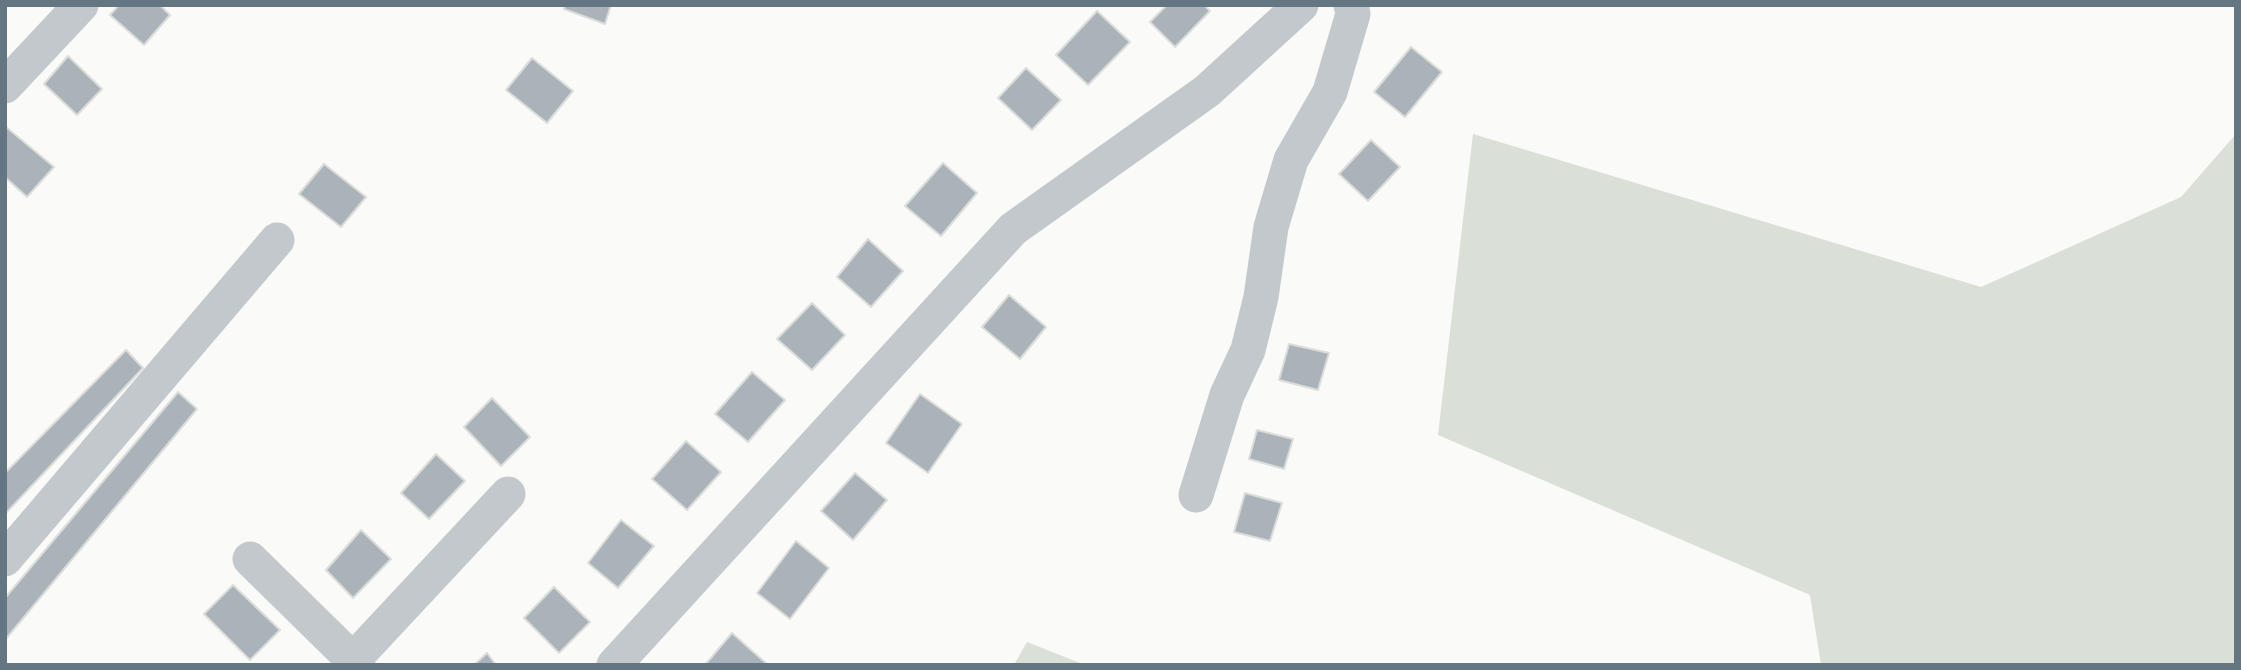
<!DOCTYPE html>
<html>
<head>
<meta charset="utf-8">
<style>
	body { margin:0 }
	#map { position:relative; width:2241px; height:670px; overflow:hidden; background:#fafaf8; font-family:Overpass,sans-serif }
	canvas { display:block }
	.frame { position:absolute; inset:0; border:7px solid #657683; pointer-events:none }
</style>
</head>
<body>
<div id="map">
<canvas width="2241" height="670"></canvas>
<div class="frame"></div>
</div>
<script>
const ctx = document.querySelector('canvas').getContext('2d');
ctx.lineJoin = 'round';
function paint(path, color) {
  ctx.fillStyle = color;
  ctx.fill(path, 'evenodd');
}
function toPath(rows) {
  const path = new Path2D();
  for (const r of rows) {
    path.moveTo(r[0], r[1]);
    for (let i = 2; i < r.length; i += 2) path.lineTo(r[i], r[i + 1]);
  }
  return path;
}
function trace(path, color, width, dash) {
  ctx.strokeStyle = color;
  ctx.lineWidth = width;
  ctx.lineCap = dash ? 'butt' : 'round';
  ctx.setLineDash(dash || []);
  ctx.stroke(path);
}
paint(toPath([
	[1473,134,1981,287,2181,197,2236,134,2236,665,1821,665,1810,595,1438,435],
	[1027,642,1085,665,1014,665]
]), '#dadfd7');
const building = toPath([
	[119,5,160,5,170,15,144,45,110,15,119,5],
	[565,5,611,5,605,24,564,9,565,5],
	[1167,5,1204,5,1210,11,1175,47,1150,22,1167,5],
	[1097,11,1130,42,1088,85,1056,55,1097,11],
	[1411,47,1442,72,1405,117,1374,92,1411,47],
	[68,56,102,89,77,115,44,84,68,56],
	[532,58,573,91,547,123,506,90,532,58],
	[1026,68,1061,100,1032,130,998,98,1026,68],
	[6,127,54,167,27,197,5,177,6,127],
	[1371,140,1400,167,1368,201,1339,174,1371,140],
	[943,163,977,193,941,236,905,206,943,163],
	[324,164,366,197,341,227,299,194,324,164],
	[868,239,903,271,871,307,837,277,868,239],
	[1009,295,1046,327,1020,359,982,327,1009,295],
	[812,303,845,335,812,370,777,339,812,303],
	[1289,344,1329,353,1318,390,1279,380,1289,344],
	[126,350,143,368,5,514,5,473,126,350],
	[752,372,785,400,748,442,715,414,752,372],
	[178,392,197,409,5,640,5,598,178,392],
	[920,394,962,424,928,473,886,443,920,394],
	[492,398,530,437,501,466,464,427,492,398],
	[1257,430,1293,439,1284,469,1249,459,1257,430],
	[686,441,721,472,687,510,652,479,686,441],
	[436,454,465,481,429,519,401,493,436,454],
	[855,473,887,500,853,540,821,511,855,473],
	[1245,493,1282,503,1270,541,1234,532,1245,493],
	[621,520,654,546,618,588,588,563,621,520],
	[361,530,391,559,353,598,326,570,361,530],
	[796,541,829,568,790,619,757,593,796,541],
	[233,585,280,630,250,660,204,614,233,585],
	[554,587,590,622,559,653,524,618,554,587],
	[732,633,768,665,705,665,732,633],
	[487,653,496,665,474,665,487,653]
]);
paint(building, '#aab3b9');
trace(building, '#dcdcda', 2);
trace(toPath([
	[5,86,81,5],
	[1196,495,1227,395,1248,350,1261,297,1271,227,1291,160,1330,92,1353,14,1351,5],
	[5,559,277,240],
	[250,559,358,665],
	[354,659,508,494],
	[614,665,1013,229,1207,91,1301,5]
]), '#c3c8cc', 35);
</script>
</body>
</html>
